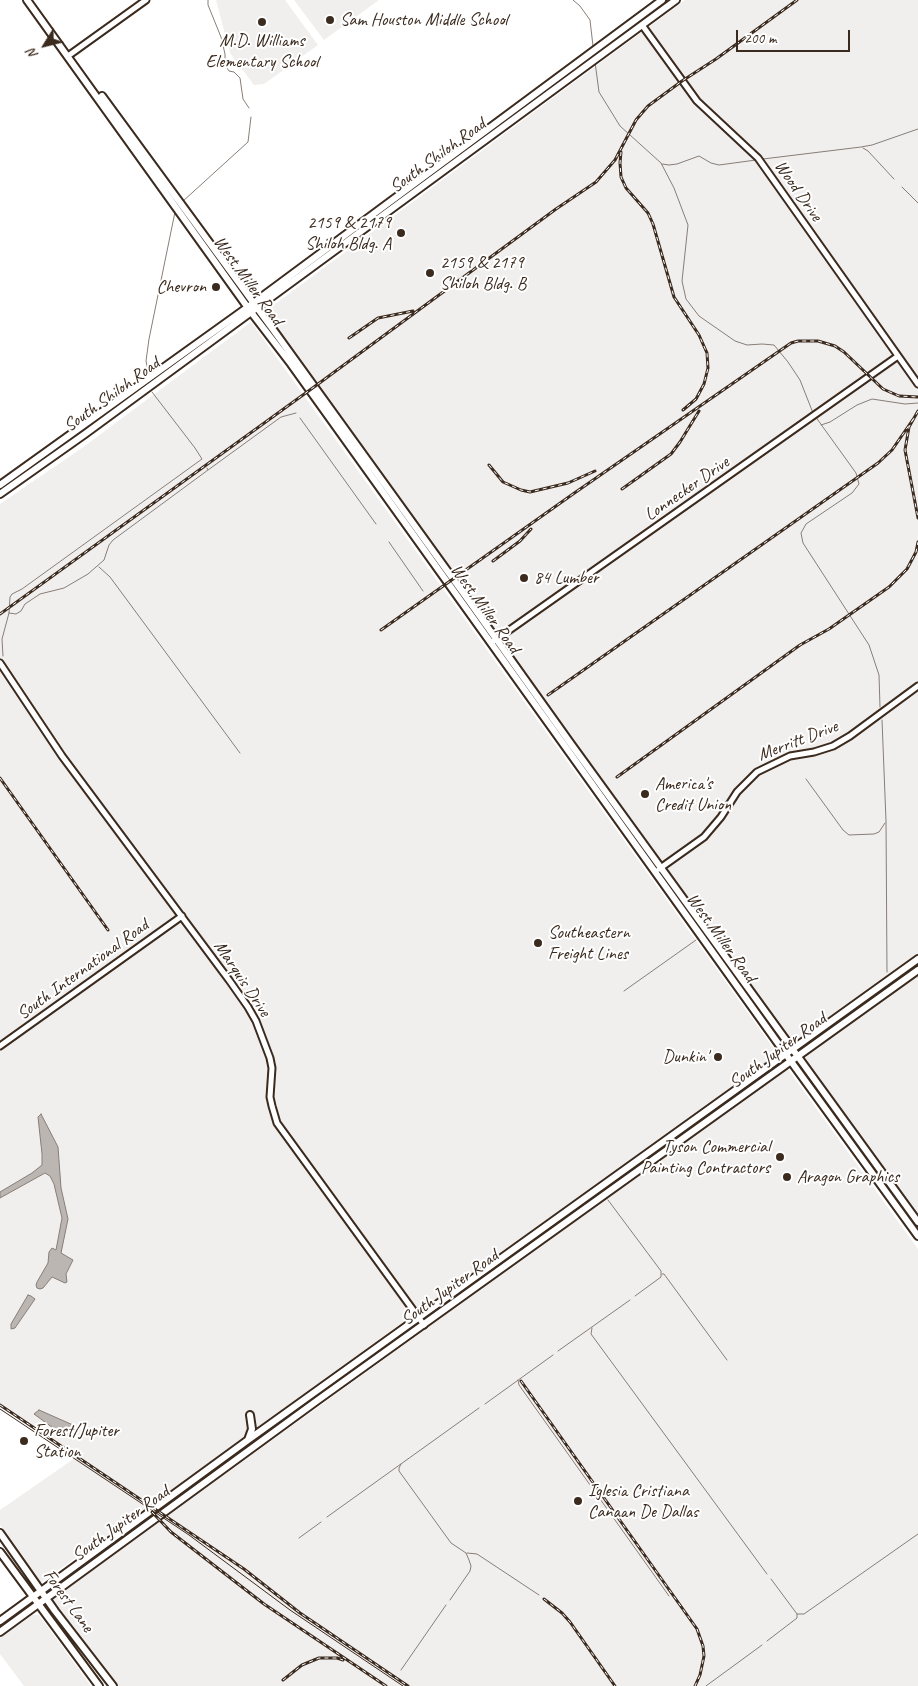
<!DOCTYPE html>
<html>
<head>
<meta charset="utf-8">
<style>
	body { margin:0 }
	#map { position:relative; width:918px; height:1686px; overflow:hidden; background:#fff; font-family:Caveat,sans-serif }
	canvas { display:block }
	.north { position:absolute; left:20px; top:20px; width:50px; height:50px; -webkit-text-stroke:4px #fff; paint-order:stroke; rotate:234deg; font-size:14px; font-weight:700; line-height:20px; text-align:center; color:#3b2a1e }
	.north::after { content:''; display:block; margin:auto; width:18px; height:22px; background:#3b2a1e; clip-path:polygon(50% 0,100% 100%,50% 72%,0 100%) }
	.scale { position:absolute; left:736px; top:30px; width:114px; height:22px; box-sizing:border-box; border:2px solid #3b2a1e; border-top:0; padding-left:6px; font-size:15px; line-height:18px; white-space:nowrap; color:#3b2a1e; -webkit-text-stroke:4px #fff; paint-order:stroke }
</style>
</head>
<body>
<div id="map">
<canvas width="918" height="1686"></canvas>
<div class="north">N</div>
<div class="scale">200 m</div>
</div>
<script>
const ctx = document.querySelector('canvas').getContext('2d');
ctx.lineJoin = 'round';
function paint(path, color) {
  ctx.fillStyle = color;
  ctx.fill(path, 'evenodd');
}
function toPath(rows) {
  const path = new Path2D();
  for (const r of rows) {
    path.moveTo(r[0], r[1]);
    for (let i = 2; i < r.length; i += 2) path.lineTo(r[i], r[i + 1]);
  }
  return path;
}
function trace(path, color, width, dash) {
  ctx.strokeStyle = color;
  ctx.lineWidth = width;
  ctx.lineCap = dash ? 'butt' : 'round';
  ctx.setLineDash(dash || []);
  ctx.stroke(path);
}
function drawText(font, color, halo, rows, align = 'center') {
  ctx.font = font + ' Caveat,sans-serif';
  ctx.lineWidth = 4;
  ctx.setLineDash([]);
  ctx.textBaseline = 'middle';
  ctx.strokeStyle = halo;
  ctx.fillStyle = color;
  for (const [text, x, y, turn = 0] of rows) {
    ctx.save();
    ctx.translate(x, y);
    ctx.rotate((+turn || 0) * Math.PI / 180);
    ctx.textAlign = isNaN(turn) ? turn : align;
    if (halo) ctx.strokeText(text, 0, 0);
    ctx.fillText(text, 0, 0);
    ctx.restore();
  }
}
paint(toPath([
	[216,0,285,0,318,45,264,84,254,85,230,53],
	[294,0,379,0,324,40],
	[685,0,918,0,918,956,792,1047,263,313],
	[251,322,779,1056,244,1439,40,1583,0,1525,0,1510,75,1458,0,1406,0,504,82,448],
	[918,976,918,1213,803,1058],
	[787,1068,918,1249,918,1686,115,1686,51,1600],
	[32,1615,39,1615,91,1686,24,1686,0,1654,0,1638]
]), '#f1efee');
const water = toPath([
	[41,1114,58,1147,61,1188,68,1219,61,1253,73,1260,66,1274,67,1282,65,1283,52,1277,43,1288,40,1289,37,1288,36,1285,37,1282,48,1263,49,1252,52,1248,56,1250,62,1218,54,1184,50,1176,45,1173,0,1198,0,1192,32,1173,42,1165,42,1154,38,1117,41,1114],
	[28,1295,31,1296,35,1299,15,1328,11,1329,11,1324,28,1295],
	[39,1410,73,1425,75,1428,69,1435,64,1436,34,1414,39,1410]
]);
paint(water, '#bcb6b3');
trace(water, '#887e77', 1);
trace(toPath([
	[208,0,208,5,221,37,225,54,225,65,229,71,234,72,240,78,243,99,249,108],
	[573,0,580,6,590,20,593,46],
	[595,62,599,92,620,126,661,163,674,188,688,225,682,281,686,299,699,316,735,341,747,345,762,344,774,345,788,362,800,380,813,413],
	[863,148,868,151,894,179],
	[763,159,861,147,872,145,918,129],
	[662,164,669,165,677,164,699,156,711,163,719,165,756,160],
	[902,187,918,203],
	[182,202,248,142,251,117],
	[149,375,146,361,149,339,175,212],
	[815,416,856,473,859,484,852,493,806,524,801,533,803,543,869,645,879,675,880,707],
	[300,418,376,524],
	[821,425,830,422,857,405,872,399,905,404,918,403],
	[207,468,208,470,281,417,296,413],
	[389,542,423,591],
	[99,567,110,577,240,753],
	[9,613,16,614,21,611,25,604,40,594,64,588,88,574,104,560,109,545,113,540,208,470],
	[3,656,2,639,9,613,10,597,12,594,22,589,202,459,195,448,152,392],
	[882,720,886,821,887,972],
	[806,779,843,830,849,835,874,834,879,832,885,823],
	[624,991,696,940],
	[608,1200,661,1271,661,1277,635,1296],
	[662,1274,664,1274,727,1360],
	[592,1328,591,1334,767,1574],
	[558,1351,630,1300],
	[518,1380,519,1385,669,1596],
	[485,1404,553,1355],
	[401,1464,399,1468,399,1471,451,1543,466,1553,469,1560,471,1566,470,1571,450,1600],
	[327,1517,479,1408],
	[299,1538,321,1522],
	[467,1553,477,1554,539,1595],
	[797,1614,804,1614,918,1534],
	[767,1641,797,1618,797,1614,771,1579],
	[401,1670,446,1605],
	[706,1686,762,1645]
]), '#887e77', 1);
const minor = toPath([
	[642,25,697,101,758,158,918,384],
	[68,56,146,0],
	[491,643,898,356],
	[0,663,62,756,229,980,248,1007,256,1021,270,1058,272,1068,270,1097,272,1106,277,1123,424,1325],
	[659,869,704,837,721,817,737,792,757,772,790,756,814,752,833,746,850,736,918,686],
	[0,1046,182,916]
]);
const major = toPath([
	[27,0,251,312,291,364,790,1060,918,1236],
	[102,96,277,335,469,601,571,744,918,1222],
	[0,485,248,307,662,0],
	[0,494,85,434,676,0],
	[248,1440,252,1429,250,1415],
	[0,1533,55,1611,113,1686],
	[0,1552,99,1686],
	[0,1621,248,1440,918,959],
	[0,1632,318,1400,918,970]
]);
trace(minor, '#3b2a1e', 9);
trace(major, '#3b2a1e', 10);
trace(minor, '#fff', 5);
trace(major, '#fff', 6);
trace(toPath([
	[0,1409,189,1535,290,1610,403,1686]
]), '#3b2a1e', 1);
const rail = toPath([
	[621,152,620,163,621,177,626,188,648,213,653,224,674,297,699,335,707,353,708,368,704,384,696,399,683,410],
	[349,338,378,318,413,311],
	[918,411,909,427,905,450,918,518],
	[489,465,503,482,521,490,530,492,568,483,595,471],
	[622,489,671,454,680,442,699,411],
	[493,561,520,541,531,529],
	[0,614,314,387,556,209,596,182,615,160,636,120,648,106,682,81,716,59,797,0],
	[381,630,573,494,791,343,798,341,818,341,835,346,844,352,883,389,899,396,918,397],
	[548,695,878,463,892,450,914,418],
	[617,777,800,645,829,629,889,587,907,569,916,552,918,542],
	[0,778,108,930],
	[521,1381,697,1629,703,1646,704,1656,700,1675,695,1686],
	[0,1405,244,1569,300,1613,408,1686],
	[152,1512,171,1532,264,1604,386,1686],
	[544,1599,562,1613,570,1622,615,1686],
	[283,1680,302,1665,319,1658,337,1658,343,1660]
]);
trace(rail, '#3b2a1e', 3);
trace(rail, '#fff', 1, [4]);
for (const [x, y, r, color] of [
	[330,20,5,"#3b2a1e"],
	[262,22,5,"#3b2a1e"],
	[401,233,5,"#3b2a1e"],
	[430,273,5,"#3b2a1e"],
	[216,287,5,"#3b2a1e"],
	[524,578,5,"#3b2a1e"],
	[645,794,5,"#3b2a1e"],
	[538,943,5,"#3b2a1e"],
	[718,1057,5,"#3b2a1e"],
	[780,1157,5,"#3b2a1e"],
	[787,1177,5,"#3b2a1e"],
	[24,1441,5,"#3b2a1e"],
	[578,1501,5,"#3b2a1e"]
]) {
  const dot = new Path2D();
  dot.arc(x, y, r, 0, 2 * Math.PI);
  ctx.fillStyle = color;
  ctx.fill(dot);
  trace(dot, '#fff', 2);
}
drawText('18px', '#3b2a1e', '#fff', [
	["Sam Houston Middle School",340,20],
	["M.D. Williams",262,41,"center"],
	["Elementary School",262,62,"center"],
	["2159 & 2179",391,223,"right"],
	["Shiloh Bldg. A",391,244,"right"],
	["2159 & 2179",440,263],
	["Shiloh Bldg. B",440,284],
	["Chevron",206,287,"right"],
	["84 Lumber",534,578],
	["America's",655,784],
	["Credit Union",655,805],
	["Southeastern",548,933],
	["Freight Lines",548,954],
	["Dunkin'",708,1057,"right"],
	["Tyson Commercial",770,1147,"right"],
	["Painting Contractors",770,1168,"right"],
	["Aragon Graphics",797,1177],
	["Forest/Jupiter",34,1431],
	["Station",34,1452],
	["Iglesia Cristiana",588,1491],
	["Canaan De Dallas",588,1512]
], 'left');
drawText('18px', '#3b2a1e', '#fff', [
	["South Shiloh Road",438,156,-36],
	["Wood Drive",798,191,55],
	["West Miller Road",248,281,54],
	["South Shiloh Road",112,395,-36],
	["Lonnecker Drive",687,489,-35],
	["West Miller Road",485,609,54],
	["Merritt Drive",798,741,-21],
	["West Miller Road",721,938,54],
	["South International Road",83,970,-36],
	["Marquis Drive",242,979,56],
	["South Jupiter Road",778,1051,-36],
	["South Jupiter Road",450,1288,-36],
	["South Jupiter Road",121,1524,-36],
	["Forest Lane",68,1601,54]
]);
</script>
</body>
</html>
